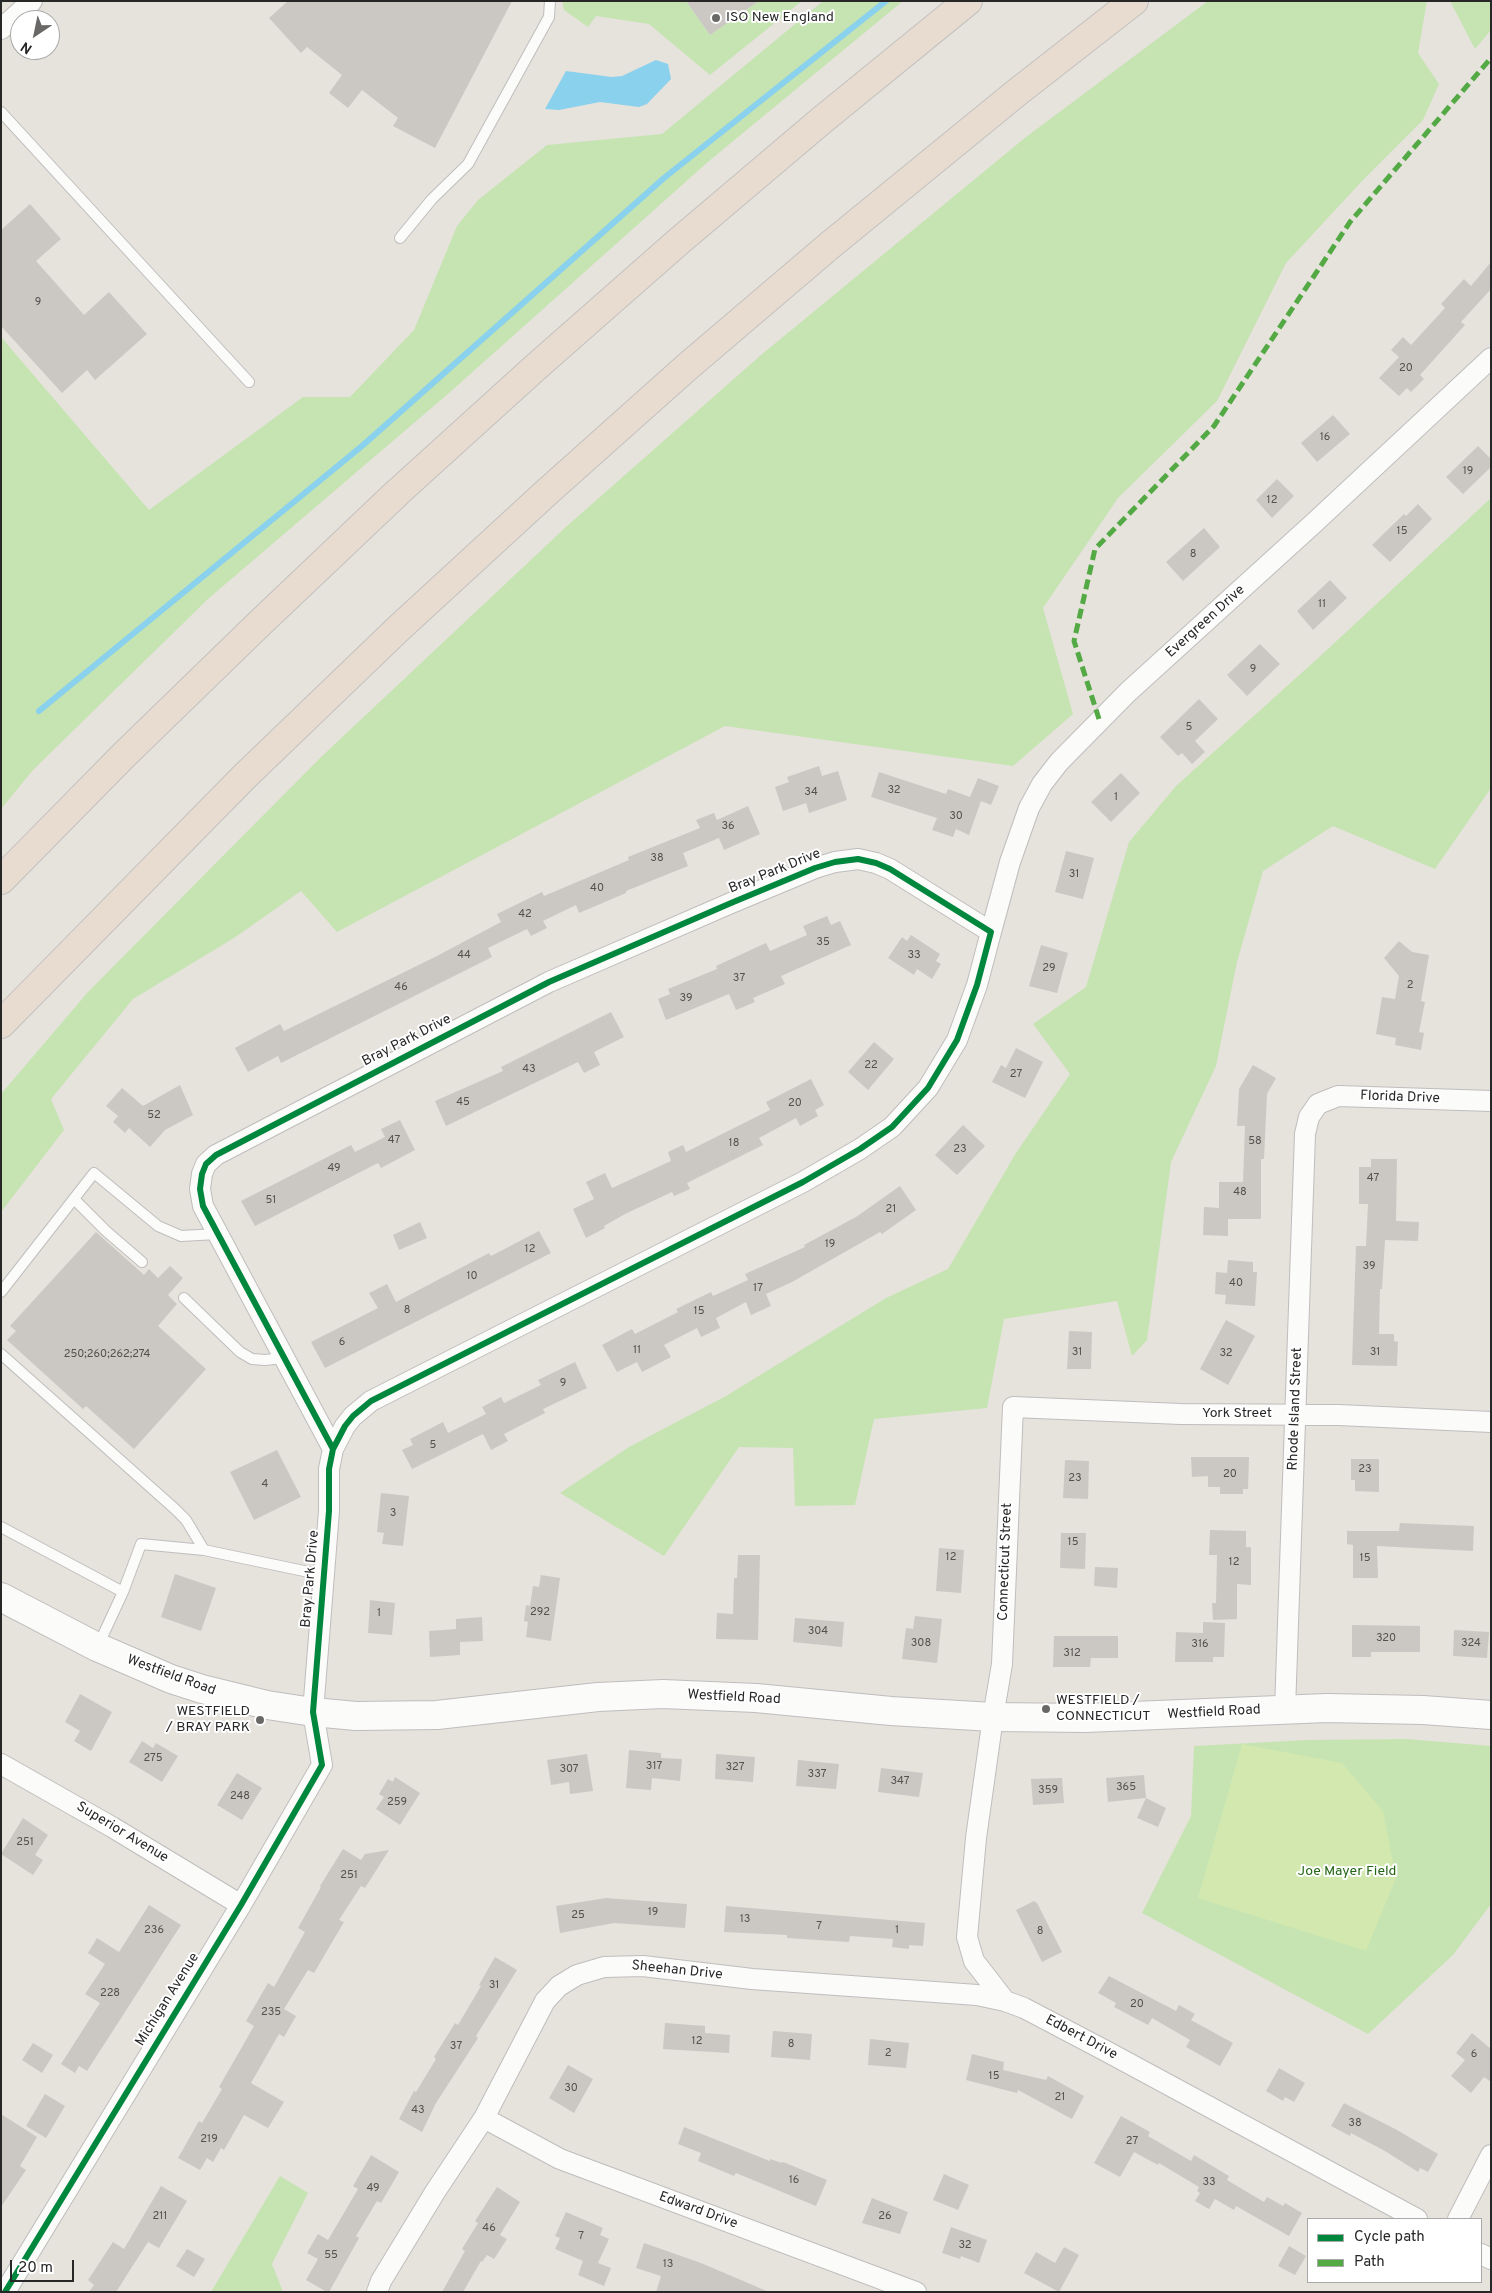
<!DOCTYPE html>
<html>
<head>
<meta charset="utf-8">
<style>
	body { margin:0 }
	#map { position:relative; width:1492px; height:2293px; overflow:hidden; background:#e6e2dc; font-family:Overpass,sans-serif }
	canvas { display:block }
	.frame { position:absolute; inset:0; border:2px solid #272727; pointer-events:none }
	.legend { position:absolute; left:1307px; top:2218px; width:175px; height:65px; box-sizing:border-box; background:#fff; border:1px solid #a9a9a9; margin:0; padding:6px 9px; list-style:none; font-size:15px; color:#272727 }
	.legend li { display:flex; align-items:center; gap:10px; height:25px }
	.legend b { width:25px; border:1px solid #a9a9a9 }
	.north { position:absolute; left:10px; top:10px; width:50px; height:50px; box-sizing:border-box; background:#fff; border:1px solid #a9a9a9; border-radius:50%; rotate:214deg; font-size:14px; font-weight:700; line-height:20px; text-align:center; color:#272727 }
	.north::after { content:''; display:block; margin:auto; width:18px; height:22px; background:#6a6866; clip-path:polygon(50% 0,100% 100%,50% 72%,0 100%) }
	.scale { position:absolute; left:10px; top:2260px; width:64px; height:22px; box-sizing:border-box; border:2px solid #272727; border-top:0; padding-left:6px; font-size:15px; line-height:18px; white-space:nowrap; color:#272727; -webkit-text-stroke:4px #fff; paint-order:stroke }
</style>
</head>
<body>
<div id="map">
<canvas width="1492" height="2293"></canvas>
<div class="frame"></div>
<ul class="legend">
<li><b style="height:6px;background:#00873e"></b>Cycle path</li>
<li><b style="height:6px;background:#53aa44"></b>Path</li>
</ul>
<div class="north">N</div>
<div class="scale">20 m</div>
</div>
<script>
const ctx = document.querySelector('canvas').getContext('2d');
ctx.lineJoin = 'round';
function paint(path, color) {
  ctx.fillStyle = color;
  ctx.fill(path, 'evenodd');
}
function toPath(rows) {
  const path = new Path2D();
  for (const r of rows) {
    path.moveTo(r[0], r[1]);
    for (let i = 2; i < r.length; i += 2) path.lineTo(r[i], r[i + 1]);
  }
  return path;
}
function trace(path, color, width, dash) {
  ctx.strokeStyle = color;
  ctx.lineWidth = width;
  ctx.lineCap = dash ? 'butt' : 'round';
  ctx.setLineDash(dash || []);
  ctx.stroke(path);
}
function drawText(font, color, halo, rows, align = 'center') {
  ctx.font = font + ' Overpass,sans-serif';
  ctx.lineWidth = 4;
  ctx.setLineDash([]);
  ctx.textBaseline = 'middle';
  ctx.strokeStyle = halo;
  ctx.fillStyle = color;
  for (const [text, x, y, turn = 0] of rows) {
    ctx.save();
    ctx.translate(x, y);
    ctx.rotate((+turn || 0) * Math.PI / 180);
    ctx.textAlign = isNaN(turn) ? turn : align;
    if (halo) ctx.strokeText(text, 0, 0);
    ctx.fillText(text, 0, 0);
    ctx.restore();
  }
}
paint(toPath([
	[562,1,686,1,710,35,759,1,802,1,710,75,649,24,596,16,588,27,564,10],
	[823,1,903,1,709,161,449,393,208,599,33,770,1,809,1,337,149,510,303,397,350,397,414,330,457,226,478,200,547,145,662,134],
	[1208,1,1427,1,1418,53,1439,84,1423,120,1364,179,1286,263,1217,401,1118,498,1043,608,1073,714,1013,766,725,726,337,932,301,891,234,938,133,999,51,1099,64,1130,1,1212,1,1094,88,992,321,757,567,526,761,355,1026,137],
	[1450,1,1491,1,1491,30,1475,49],
	[1491,498,1491,788,1435,869,1333,826,1263,871,1237,962,1216,1066,1171,1162,1147,1340,1132,1356,1117,1301,1004,1319,987,1408,874,1419,855,1505,795,1506,793,1448,739,1447,664,1556,560,1493,629,1447,726,1396,886,1298,948,1269,1016,1153,1070,1074,1033,1024,1086,987,1129,842,1176,786,1317,659],
	[1406,1739,1491,1746,1491,1904,1453,1955,1368,2034,1142,1913,1191,1816,1194,1746,1308,1740],
	[280,2176,308,2193,272,2264,283,2292,211,2292]
]), '#c6e4b2');
paint(toPath([
	[1242,1744,1342,1763,1383,1811,1396,1878,1366,1951,1198,1898]
]), '#d2e8af');
paint(toPath([
	[656,60,668,64,671,79,647,104,639,107,600,102,559,110,545,109,566,71,612,77,622,76]
]), '#8ad1ed');
trace(toPath([
	[39,711,362,446,664,178,886,1]
]), '#8ad1ed', 6);
paint(toPath([
	[288,1,512,1,435,148,393,126,398,118,362,90,348,108,329,93,342,75,307,47,301,53,269,18],
	[686,1,759,1,710,35],
	[30,204,61,239,36,261,84,315,109,292,147,334,95,380,87,370,62,393,1,326,1,230],
	[1491,262,1491,289,1461,322,1465,325,1420,375,1424,379,1411,392,1407,388,1399,396,1379,378,1399,357,1391,350,1403,337,1411,345,1445,308,1441,304,1464,279,1471,286],
	[1333,415,1350,434,1317,462,1301,443],
	[1478,446,1491,459,1491,467,1463,494,1446,477],
	[1277,479,1294,496,1272,518,1256,500],
	[1418,504,1432,519,1390,562,1372,545,1404,514,1406,516],
	[1204,528,1220,547,1183,581,1166,562],
	[1330,580,1347,598,1313,630,1297,611],
	[1260,644,1280,664,1247,696,1227,675],
	[1199,699,1218,719,1195,741,1205,752,1192,764,1182,753,1178,756,1160,737],
	[819,766,822,776,838,771,847,800,809,813,806,803,783,811,775,787,789,782,787,777],
	[879,772,946,794,948,789,970,797,978,778,999,786,991,805,981,801,969,835,956,829,953,837,932,830,937,818,871,797],
	[1121,773,1140,793,1111,822,1091,802],
	[748,806,760,834,724,850,719,838,683,853,688,866,626,891,626,893,579,913,576,905,543,921,547,928,531,936,527,929,488,948,492,957,281,1063,278,1056,248,1072,235,1048,280,1024,284,1031,437,956,501,922,497,914,542,892,544,896,629,860,628,857,700,828,696,820,714,813,717,820],
	[1066,851,1094,858,1083,899,1055,892],
	[827,916,831,925,840,921,851,945,781,976,785,984,753,998,755,1002,736,1010,729,994,666,1020,658,999,670,994,668,989,717,969,716,966,766,943,770,951,807,935,803,926],
	[911,935,940,954,936,961,941,964,932,979,917,969,914,975,888,958,902,937,907,941],
	[1399,941,1412,952,1429,955,1421,1001,1425,1002,1419,1032,1424,1033,1421,1050,1395,1045,1396,1038,1376,1034,1382,997,1395,999,1399,976,1384,958],
	[1041,945,1068,953,1057,993,1029,986],
	[611,1012,624,1037,594,1052,600,1065,584,1073,578,1062,446,1126,435,1101,503,1071,501,1067],
	[874,1042,894,1059,868,1090,848,1072],
	[1016,1048,1043,1062,1025,1098,992,1082,1001,1065,1006,1068],
	[1253,1065,1276,1078,1267,1094,1264,1159,1261,1159,1261,1219,1228,1219,1228,1236,1203,1235,1204,1207,1219,1208,1219,1182,1243,1182,1245,1126,1237,1126,1239,1089],
	[811,1079,824,1105,815,1110,818,1116,800,1126,796,1118,759,1138,763,1145,687,1183,690,1189,674,1196,672,1192,625,1214,604,1226,605,1228,586,1238,573,1209,594,1199,586,1182,605,1173,612,1188,671,1161,668,1152,683,1145,686,1152,770,1110,766,1102],
	[180,1085,193,1115,165,1130,150,1147,129,1128,125,1133,113,1122,118,1116,106,1106,122,1088,143,1106],
	[400,1120,415,1150,381,1168,378,1163,255,1226,241,1201,351,1145,355,1152,385,1137,381,1129],
	[963,1125,985,1146,957,1175,935,1155],
	[1371,1159,1397,1159,1396,1221,1419,1222,1418,1241,1385,1240,1382,1289,1380,1289,1379,1334,1394,1334,1394,1341,1398,1342,1397,1366,1352,1365,1356,1246,1366,1246,1368,1204,1359,1204,1359,1167,1371,1167],
	[900,1186,916,1210,882,1234,880,1232,792,1282,766,1294,771,1306,751,1315,746,1302,716,1318,720,1328,701,1337,697,1328,664,1345,671,1357,642,1372,637,1362,617,1372,602,1345,632,1329,635,1334,678,1312,676,1309,711,1292,713,1296,748,1280,745,1274,805,1247,804,1245,856,1217],
	[420,1222,427,1238,399,1250,393,1235],
	[539,1231,551,1253,325,1368,311,1342,378,1308,369,1293,387,1284,396,1302,489,1253,491,1256],
	[96,1232,144,1275,149,1269,158,1278,170,1266,183,1278,168,1295,177,1304,158,1326,206,1369,134,1449,86,1406,83,1409,7,1340,16,1331,10,1326],
	[1228,1260,1253,1262,1253,1272,1257,1272,1255,1306,1225,1304,1226,1295,1215,1294,1216,1272,1227,1273],
	[1226,1320,1255,1336,1228,1385,1200,1369],
	[1069,1331,1092,1332,1091,1369,1067,1369],
	[575,1362,587,1388,543,1409,545,1413,504,1434,508,1441,491,1450,483,1434,412,1469,402,1450,413,1445,410,1439,443,1422,448,1433,486,1414,482,1407,501,1397,504,1403,541,1385,538,1380],
	[277,1450,301,1497,254,1520,230,1472],
	[1191,1457,1249,1457,1248,1489,1243,1489,1243,1494,1220,1494,1220,1487,1208,1487,1208,1476,1192,1477],
	[1351,1459,1379,1459,1379,1492,1355,1491,1355,1480,1351,1480],
	[1065,1460,1089,1461,1088,1499,1063,1498],
	[381,1493,409,1496,403,1546,382,1544,384,1533,377,1532],
	[1400,1523,1474,1526,1473,1551,1377,1546,1378,1578,1353,1578,1353,1545,1347,1544,1347,1531,1399,1531],
	[1210,1530,1246,1531,1246,1547,1251,1547,1251,1585,1237,1584,1237,1619,1213,1620,1212,1603,1216,1603,1217,1555,1209,1555],
	[1061,1533,1086,1533,1085,1569,1060,1568],
	[939,1548,964,1550,961,1593,936,1591],
	[738,1555,760,1555,758,1640,716,1639,717,1613,733,1614,734,1578,737,1578],
	[1095,1567,1118,1568,1117,1588,1094,1586],
	[175,1574,216,1588,201,1631,161,1617],
	[541,1575,560,1578,551,1641,526,1637,528,1622,524,1621,526,1605,530,1606,533,1586,539,1587],
	[370,1600,395,1603,392,1635,368,1633],
	[915,1616,942,1619,937,1663,902,1659,906,1628,913,1629],
	[482,1617,483,1641,460,1642,460,1655,430,1657,429,1631,456,1629,456,1619],
	[795,1618,844,1622,842,1647,793,1642],
	[1203,1622,1225,1623,1224,1657,1213,1657,1213,1662,1175,1662,1176,1632,1203,1633],
	[1352,1625,1420,1626,1420,1652,1371,1652,1371,1657,1352,1657],
	[1454,1630,1489,1632,1487,1658,1453,1656],
	[1054,1636,1118,1636,1118,1658,1091,1658,1090,1667,1053,1667],
	[80,1694,112,1712,91,1751,74,1741,80,1731,65,1722],
	[142,1741,153,1748,156,1743,178,1756,162,1782,129,1762],
	[629,1750,661,1753,661,1758,682,1759,680,1781,652,1778,651,1790,626,1788],
	[587,1754,593,1791,570,1794,569,1782,551,1785,547,1760],
	[716,1754,755,1757,753,1782,715,1779],
	[798,1760,839,1764,836,1789,796,1786],
	[881,1768,923,1773,919,1797,878,1792],
	[237,1773,262,1788,242,1820,217,1805],
	[1144,1775,1146,1798,1108,1802,1106,1778],
	[395,1777,420,1793,400,1825,376,1809,384,1797,379,1794,388,1779,393,1782],
	[1062,1778,1064,1803,1033,1805,1031,1779],
	[1146,1798,1166,1808,1158,1827,1137,1818],
	[23,1818,48,1835,35,1855,43,1860,33,1875,1,1854],
	[343,1849,361,1860,365,1854,389,1850,365,1888,361,1886,339,1920,344,1922,314,1973,308,1970,284,2009,296,2016,284,2037,279,2034,251,2083,284,2102,268,2128,244,2115,224,2150,221,2148,213,2162,207,2158,200,2170,178,2158,199,2121,202,2123,222,2089,219,2087,254,2026,246,2021,268,1983,274,1987,305,1932,298,1928,321,1887,320,1886],
	[606,1898,687,1904,685,1928,614,1923,560,1933,556,1906],
	[1034,1901,1037,1903,1062,1952,1042,1962,1016,1910],
	[149,1905,181,1925,87,2071,79,2066,75,2073,61,2064,100,2003,85,1994,105,1964,88,1953,97,1938,119,1952],
	[726,1906,925,1923,923,1946,909,1945,909,1949,892,1947,893,1939,850,1936,849,1942,787,1938,787,1935,724,1932],
	[495,1957,517,1970,476,2036,478,2038,436,2103,422,2132,399,2119,414,2091,416,2092,436,2059,434,2057,455,2023,458,2025,481,1986,479,1985],
	[1109,1976,1176,2011,1179,2005,1195,2014,1191,2020,1233,2043,1220,2066,1186,2047,1190,2040,1152,2018,1148,2025,1114,2007,1116,2003,1098,1993],
	[665,2023,705,2026,705,2033,730,2035,729,2053,663,2049],
	[773,2031,812,2034,810,2060,771,2057],
	[1472,2033,1491,2049,1491,2082,1484,2077,1471,2093,1451,2076,1465,2060,1456,2053],
	[870,2039,909,2043,906,2068,868,2065],
	[33,2043,53,2055,42,2073,22,2060],
	[972,2054,1004,2062,1003,2070,1046,2080,1048,2076,1084,2096,1072,2119,1018,2090,1017,2093,966,2080],
	[568,2065,593,2079,574,2113,549,2098],
	[1279,2068,1305,2083,1294,2102,1285,2097,1283,2101,1266,2091],
	[45,2094,65,2106,46,2138,26,2126],
	[1344,2103,1397,2130,1438,2154,1428,2172,1420,2168,1418,2172,1385,2151,1351,2133,1350,2136,1331,2126],
	[1,2114,37,2137,20,2166,26,2170,1,2207],
	[1121,2116,1150,2132,1148,2136,1191,2161,1194,2155,1229,2176,1227,2180,1264,2202,1267,2197,1283,2206,1285,2203,1302,2213,1289,2236,1236,2206,1234,2210,1215,2199,1209,2209,1195,2201,1200,2193,1197,2191,1199,2187,1159,2163,1158,2165,1134,2152,1120,2177,1094,2163],
	[684,2127,770,2161,770,2159,782,2163,783,2162,827,2180,816,2206,736,2173,734,2176,698,2161,701,2153,678,2144],
	[371,2155,399,2172,381,2203,377,2201,356,2236,359,2238,329,2292,327,2292,306,2280,318,2259,307,2253,318,2234,328,2240,358,2189,353,2186],
	[944,2174,969,2185,958,2210,933,2200],
	[161,2186,187,2201,159,2248,148,2242,116,2292,89,2292,94,2285,88,2280,113,2242,124,2249],
	[497,2187,520,2202,500,2235,507,2239,494,2259,487,2255,482,2262,481,2261,463,2292,442,2292,465,2251,462,2249,478,2223,475,2221],
	[872,2198,908,2212,900,2234,862,2223],
	[566,2212,603,2228,600,2235,609,2239,598,2263,611,2268,604,2286,578,2275,583,2261,555,2249,560,2238,555,2236],
	[951,2227,987,2240,979,2263,961,2256,960,2259,942,2253],
	[644,2243,701,2263,769,2292,656,2292,661,2276,636,2268],
	[1289,2246,1306,2256,1295,2275,1278,2266],
	[1064,2247,1079,2255,1059,2292,1024,2273,1036,2252,1055,2263],
	[187,2249,205,2259,194,2277,176,2266]
]), '#cbc8c3');
const service = toPath([
	[1,112,249,382],
	[400,238,432,199,468,164,549,17,550,1],
	[74,1199,106,1231,142,1262],
	[1,1292,94,1173,158,1226,181,1236,217,1234],
	[184,1298,240,1352,252,1359,265,1360,284,1358],
	[1,1354,175,1509,186,1520,204,1550],
	[1,1527,123,1592],
	[98,1646,123,1592,141,1544,204,1550,323,1575]
]);
const minor = toPath([
	[1,29,32,1],
	[991,932,1010,862,1029,808,1042,784,1059,762,1128,692,1314,523,1491,358],
	[1285,1710,1305,1134,1309,1117,1318,1104,1338,1096,1491,1101],
	[1,1764,112,1827,241,1905],
	[484,2118,560,2159,916,2292],
	[1417,2219,1104,2050,1024,2008,1005,2001,974,1961,967,1937,976,1838,993,1717,1002,1664,1013,1407,1181,1414,1339,1415,1491,1422],
	[1458,2219,1491,2155],
	[1481,2254,1491,2259],
	[5,2292,241,1905,322,1765,313,1712,329,1511,329,1469,333,1449,345,1426,353,1416,371,1401,803,1182,860,1149,892,1127,928,1088,957,1040,977,985,991,932,890,869,876,863,858,859,835,862,815,868,731,903,549,982,216,1155,206,1164,202,1174,200,1189,203,1206,333,1449],
	[377,2292,381,2281,435,2192,484,2118,545,2001,559,1986,577,1975,604,1967,643,1966,752,1979,977,1995,1005,2001]
]);
const secondary = toPath([
	[1,1597,97,1647,171,1679,202,1689,267,1705,313,1712,356,1716,437,1715,598,1697,663,1694,756,1698,891,1711,993,1717,1085,1718,1327,1708,1423,1710,1491,1715]
]);
const motorway = toPath([
	[1,880,124,755,260,623,398,492,537,366,678,242,822,120,968,1],
	[1,1024,245,776,399,628,547,492,687,367,829,246,1015,94,1134,1]
]);
trace(service, '#bfbebe', 12);
trace(minor, '#bfbebe', 22);
trace(secondary, '#bfbebe', 30);
trace(motorway, '#c3c1bf', 30);
trace(service, '#fbfbfa', 10);
trace(minor, '#fbfbfa', 20);
trace(secondary, '#fbfbfa', 28);
trace(motorway, '#e8dcd1', 28);
trace(toPath([
	[1099,719,1074,641,1095,549,1214,426,1350,222,1491,58]
]), '#53aa44', 5, [10, 5]);
trace(toPath([
	[5,2292,241,1905,322,1765,313,1712,329,1511,329,1469,333,1449,345,1426,353,1416,371,1401,803,1182,860,1149,892,1127,928,1088,957,1040,977,985,991,932,890,869,876,863,858,859,835,862,815,868,731,903,549,982,216,1155,206,1164,202,1174,200,1189,203,1206,333,1449]
]), '#00873e', 6);
for (const [x, y, r, color] of [
	[716,18,5,"#6a6866"],
	[1046,1709,5,"#6a6866"],
	[260,1720,5,"#6a6866"]
]) {
  const dot = new Path2D();
  dot.arc(x, y, r, 0, 2 * Math.PI);
  ctx.fillStyle = color;
  ctx.fill(dot);
  trace(dot, '#fff', 2);
}
drawText('11px', '#525150', null, [
	["9",38,303],
	["20",1406,369],
	["16",1325,438],
	["19",1468,472],
	["12",1272,501],
	["15",1402,532],
	["8",1193,555],
	["11",1322,605],
	["9",1253,670],
	["5",1189,728],
	["32",894,791],
	["34",811,793],
	["1",1116,798],
	["30",956,817],
	["36",728,827],
	["38",657,859],
	["31",1074,875],
	["40",597,889],
	["42",525,915],
	["35",823,943],
	["44",464,956],
	["33",914,956],
	["29",1049,969],
	["37",739,979],
	["2",1410,986],
	["46",401,988],
	["39",686,999],
	["22",871,1066],
	["43",529,1070],
	["27",1016,1075],
	["45",463,1103],
	["20",795,1104],
	["52",154,1116],
	["47",394,1141],
	["58",1255,1142],
	["18",734,1144],
	["23",960,1150],
	["49",334,1169],
	["47",1373,1179],
	["48",1240,1193],
	["51",271,1201],
	["21",891,1210],
	["19",830,1245],
	["12",530,1250],
	["39",1369,1267],
	["10",472,1277],
	["40",1236,1284],
	["17",758,1289],
	["8",407,1311],
	["15",699,1312],
	["6",342,1343],
	["11",637,1351],
	["31",1077,1353],
	["31",1375,1353],
	["32",1226,1354],
	["250;260;262;274",107,1355],
	["9",563,1384],
	["5",433,1446],
	["23",1365,1470],
	["20",1230,1475],
	["23",1075,1479],
	["4",265,1485],
	["3",393,1514],
	["15",1073,1543],
	["12",951,1558],
	["15",1365,1559],
	["12",1234,1563],
	["292",540,1613],
	["1",379,1614],
	["304",818,1632],
	["320",1386,1639],
	["308",921,1644],
	["324",1471,1644],
	["316",1200,1645],
	["312",1072,1654],
	["275",153,1759],
	["317",654,1767],
	["327",735,1768],
	["307",569,1770],
	["337",817,1775],
	["347",900,1782],
	["365",1126,1788],
	["359",1048,1791],
	["248",240,1797],
	["259",397,1803],
	["251",25,1843],
	["251",349,1876],
	["19",653,1913],
	["25",578,1916],
	["13",745,1920],
	["7",819,1927],
	["236",154,1931],
	["1",897,1931],
	["8",1040,1932],
	["31",494,1986],
	["228",110,1994],
	["20",1137,2005],
	["235",271,2013],
	["12",697,2042],
	["8",791,2045],
	["37",456,2047],
	["2",888,2054],
	["6",1474,2055],
	["15",994,2077],
	["30",571,2089],
	["21",1060,2098],
	["43",418,2111],
	["38",1355,2124],
	["219",209,2140],
	["27",1132,2142],
	["16",794,2181],
	["33",1209,2183],
	["49",373,2189],
	["211",160,2217],
	["26",885,2217],
	["46",489,2229],
	["7",581,2237],
	["32",965,2246],
	["55",331,2256],
	["13",668,2265]
]);
drawText('14px', '#272727', '#fff', [
	["ISO New England",726,18],
	["WESTFIELD /",1056,1701],
	["CONNECTICUT",1056,1717],
	["WESTFIELD",250,1712,"right"],
	["/ BRAY PARK",250,1728,"right"]
], 'left');
drawText('14px', '#272727', '#fff', [
	["Evergreen Drive",1206,622,-42],
	["Bray Park Drive",775,872,-22],
	["Bray Park Drive",407,1041,-27],
	["Florida Drive",1400,1098,2],
	["Rhode Island Street",1296,1409,-88],
	["York Street",1237,1414],
	["Connecticut Street",1006,1562,-88],
	["Bray Park Drive",311,1579,-85],
	["Westfield Road",171,1676,20],
	["Westfield Road",734,1698,3],
	["Westfield Road",1214,1713,-3],
	["Superior Avenue",122,1833,31],
	["Sheehan Drive",677,1971,6],
	["Michigan Avenue",168,2000,-58],
	["Edbert Drive",1081,2038,28],
	["Edward Drive",698,2211,20]
]);
drawText('14px', '#246615', '#fff', [
	["Joe Mayer Field",1347,1872]
]);
</script>
</body>
</html>
